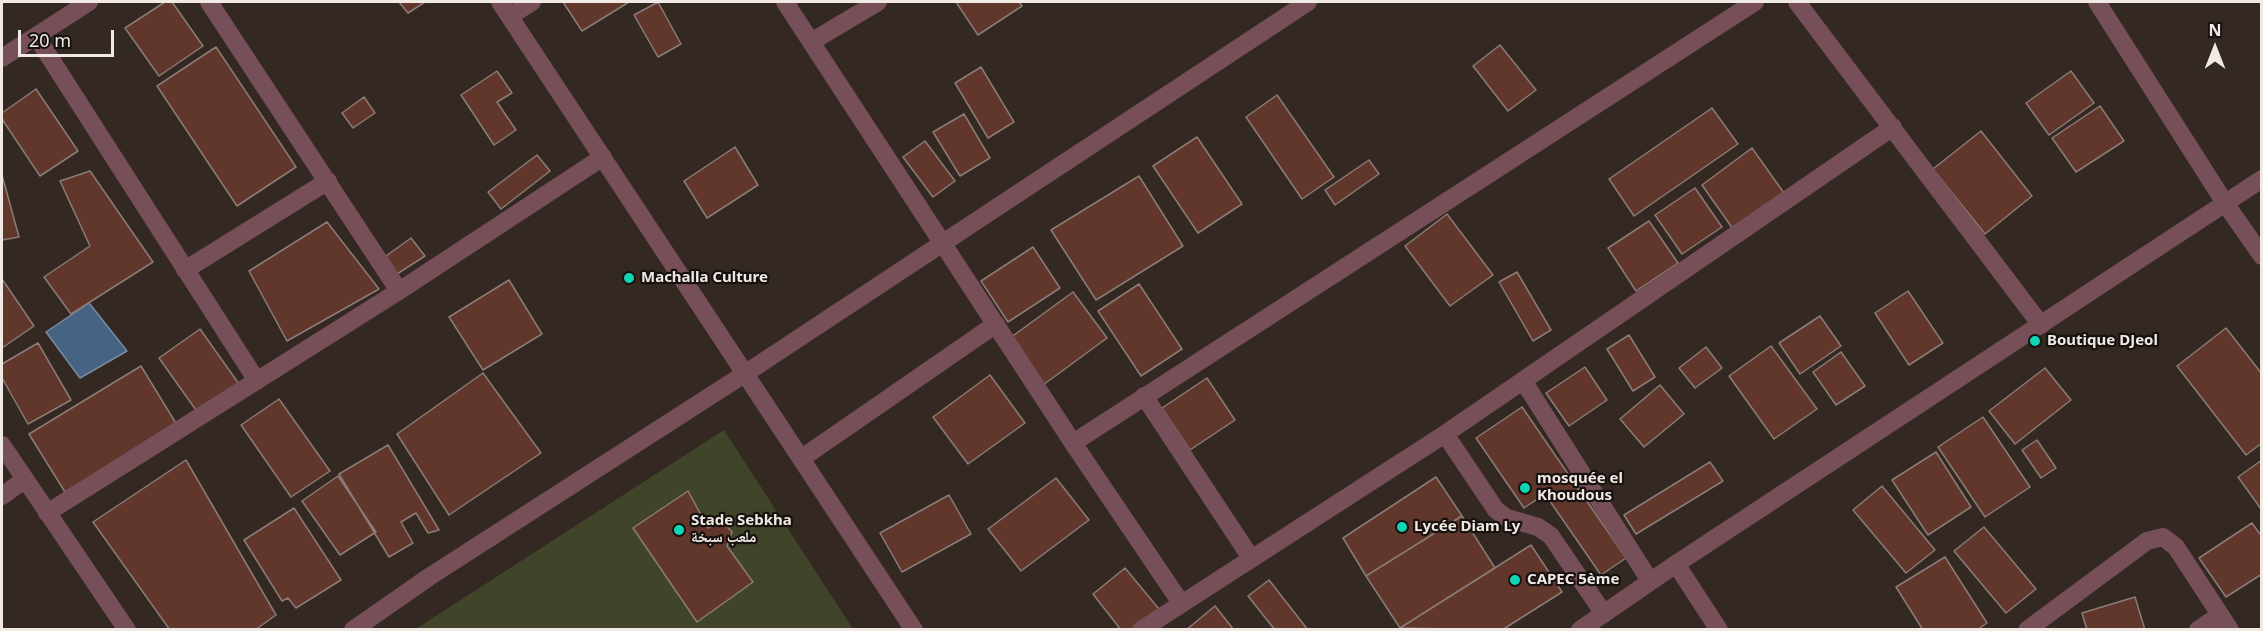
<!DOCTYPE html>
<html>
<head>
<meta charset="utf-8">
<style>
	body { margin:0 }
	#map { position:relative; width:2263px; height:631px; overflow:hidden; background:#332822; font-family:"Noto Sans",sans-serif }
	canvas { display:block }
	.frame { position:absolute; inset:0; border:3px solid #f0e9e4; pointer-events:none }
	.north { position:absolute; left:2185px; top:18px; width:60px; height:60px; -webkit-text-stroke:4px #17120f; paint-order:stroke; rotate:0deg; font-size:16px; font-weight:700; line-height:24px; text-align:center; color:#f0e9e4 }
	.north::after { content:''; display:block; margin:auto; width:21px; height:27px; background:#f0e9e4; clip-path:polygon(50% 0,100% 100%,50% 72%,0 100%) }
	.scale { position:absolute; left:18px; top:30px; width:96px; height:27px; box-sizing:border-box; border:3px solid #f0e9e4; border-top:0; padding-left:8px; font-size:18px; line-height:21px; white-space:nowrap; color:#f0e9e4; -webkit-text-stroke:4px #17120f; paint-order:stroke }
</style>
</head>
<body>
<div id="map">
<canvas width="2263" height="631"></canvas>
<div class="frame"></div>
<div class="north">N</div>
<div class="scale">20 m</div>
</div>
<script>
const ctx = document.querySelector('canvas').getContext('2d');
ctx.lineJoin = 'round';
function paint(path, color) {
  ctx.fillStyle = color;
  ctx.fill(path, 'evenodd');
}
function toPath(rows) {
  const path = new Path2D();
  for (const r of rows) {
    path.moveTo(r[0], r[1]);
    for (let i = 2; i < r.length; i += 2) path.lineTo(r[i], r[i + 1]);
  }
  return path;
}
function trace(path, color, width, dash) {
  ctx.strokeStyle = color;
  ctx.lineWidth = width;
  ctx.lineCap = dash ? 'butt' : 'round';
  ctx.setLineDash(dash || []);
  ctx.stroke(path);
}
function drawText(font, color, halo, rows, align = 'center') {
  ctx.font = font + ' "Noto Sans","Noto Naskh Arabic",sans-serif';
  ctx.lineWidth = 4.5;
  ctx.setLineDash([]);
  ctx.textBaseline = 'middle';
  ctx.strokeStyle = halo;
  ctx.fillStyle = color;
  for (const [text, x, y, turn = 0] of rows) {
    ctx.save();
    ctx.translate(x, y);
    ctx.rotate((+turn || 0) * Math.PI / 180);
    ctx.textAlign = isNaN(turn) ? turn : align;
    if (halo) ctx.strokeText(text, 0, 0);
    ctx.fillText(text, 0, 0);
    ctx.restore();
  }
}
paint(toPath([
	[724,430,853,629,414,630]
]), '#404428');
const water = toPath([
	[89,303,127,351,80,378,46,332,89,303]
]);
paint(water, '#466384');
trace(water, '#798ba1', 1.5);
const building = toPath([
	[165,2,172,2,203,46,159,76,125,28,165,2],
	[399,2,425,2,408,13,399,2],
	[563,2,629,2,582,31,563,2],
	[658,2,681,44,658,57,634,15,658,2],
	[956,2,1019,2,1022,6,978,35,956,2],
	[1500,45,1536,90,1508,111,1473,66,1500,45],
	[216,47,296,167,237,206,157,86,216,47],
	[981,67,1014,122,988,138,955,83,981,67],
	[497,71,512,93,497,102,516,130,494,145,461,95,497,71],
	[2071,71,2094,103,2049,135,2026,103,2071,71],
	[36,89,78,151,40,176,2,119,2,113,36,89],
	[1277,95,1334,177,1302,199,1246,117,1277,95],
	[364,97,375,113,353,128,342,113,364,97],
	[2100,106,2124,141,2076,172,2052,138,2100,106],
	[1712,108,1738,144,1634,216,1609,179,1712,108],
	[964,114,990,158,960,176,933,132,964,114],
	[1981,131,2032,196,1985,234,1933,169,1981,131],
	[1197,137,1242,204,1198,233,1153,166,1197,137],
	[925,141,955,181,933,197,903,157,925,141],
	[735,147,758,185,707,218,684,181,735,147],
	[1752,148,1784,193,1733,229,1702,185,1752,148],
	[537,155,550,171,501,209,488,192,537,155],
	[1369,160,1379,174,1335,205,1325,190,1369,160],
	[90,171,153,262,71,314,44,277,90,246,60,181,90,171],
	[2,175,19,237,2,240,2,175],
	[1139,176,1183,246,1096,300,1051,230,1139,176],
	[1695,188,1722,227,1682,254,1655,215,1695,188],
	[1447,214,1493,275,1450,306,1405,246,1447,214],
	[1649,221,1678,263,1636,291,1608,248,1649,221],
	[327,222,379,289,287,341,249,271,327,222],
	[411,238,425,256,397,274,386,256,411,238],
	[1033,247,1060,288,1008,322,981,281,1033,247],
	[1517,272,1551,330,1533,341,1499,282,1517,272],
	[2,279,34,326,2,348,2,279],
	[509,280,542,334,483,370,449,317,509,280],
	[1139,284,1182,349,1141,376,1098,311,1139,284],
	[1908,291,1943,343,1909,365,1875,313,1908,291],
	[1073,292,1107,338,1043,385,1010,338,1073,292],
	[1820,316,1841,346,1800,374,1779,343,1820,316],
	[2226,328,2262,374,2262,443,2246,455,2177,366,2226,328],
	[200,329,239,384,198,413,159,358,200,329],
	[1629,335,1655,377,1633,391,1607,349,1629,335],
	[38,343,71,400,28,424,2,378,2,364,38,343],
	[1771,346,1817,409,1774,439,1729,376,1771,346],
	[1706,347,1722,368,1695,388,1679,368,1706,347],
	[1841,352,1865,386,1836,405,1813,372,1841,352],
	[141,366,177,425,65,492,29,434,141,366],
	[1585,367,1607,400,1569,426,1546,393,1585,367],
	[2045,368,2071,400,2015,444,1989,411,2045,368],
	[483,373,541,453,449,515,397,434,483,373],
	[990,375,1025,423,968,464,933,417,990,375],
	[1207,378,1235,420,1190,450,1162,408,1207,378],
	[1660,385,1684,414,1644,447,1620,419,1660,385],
	[279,399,330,471,291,497,241,425,279,399],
	[1522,407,1626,558,1601,575,1545,494,1524,508,1476,438,1522,407],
	[1983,417,2030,487,1985,517,1938,447,1983,417],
	[2037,440,2056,468,2041,478,2022,450,2037,440],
	[388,445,439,530,428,533,416,513,401,522,413,543,389,557,339,474,388,445],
	[1936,452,1971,507,1928,535,1892,480,1936,452],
	[186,460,276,615,255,630,170,630,93,522,186,460],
	[2262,460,2262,508,2261,509,2238,477,2262,460],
	[1710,462,1723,481,1636,534,1624,515,1710,462],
	[338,476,376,532,340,555,302,501,338,476],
	[1436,477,1462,516,1366,576,1343,538,1436,477],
	[1056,478,1089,520,1021,571,988,529,1056,478],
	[1882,486,1935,550,1906,573,1853,510,1882,486],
	[688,491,708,528,722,521,732,532,727,546,753,582,697,622,633,528,688,491],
	[949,495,971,534,902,572,880,533,949,495],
	[294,508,341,580,296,608,288,598,282,601,244,540,294,508],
	[1462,516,1495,568,1400,628,1366,576,1462,516],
	[2252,523,2262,537,2262,574,2226,597,2199,558,2252,523],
	[1984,527,2036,589,2006,613,1954,551,1984,527],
	[1531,545,1562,592,1502,630,1400,628,1531,545],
	[1945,557,1987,623,1977,630,1923,630,1896,587,1945,557],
	[1125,568,1159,609,1133,630,1121,630,1093,594,1125,568],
	[1269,580,1308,630,1275,630,1248,596,1269,580],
	[2135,597,2145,630,2087,630,2082,613,2135,597],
	[1215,606,1234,630,1186,630,1215,606]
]);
paint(building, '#61372c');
trace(building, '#8b7c78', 1.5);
trace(toPath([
	[209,2,399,291],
	[500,2,914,630],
	[785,2,1073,443,1181,603],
	[1797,2,2041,325],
	[2097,2,2225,203,2262,256],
	[510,16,532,2],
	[36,36,257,381],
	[811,42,878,2],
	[2,58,89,2],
	[185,270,328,181],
	[1524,382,1650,581],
	[1144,396,1251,558],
	[1445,434,1496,510,1507,518,1538,527,1551,536,1604,614],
	[1073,443,1755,2],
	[2,445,127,630],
	[802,458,996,324],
	[2,496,24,480],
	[47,513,399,291,603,157],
	[1676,564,1719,630],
	[353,630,429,577,746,373,1308,2],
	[1141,630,1445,434,1893,127],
	[1580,630,1676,564,2262,179],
	[2027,630,2147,541,2163,537,2176,547,2230,630],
	[2198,630,2220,615]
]), '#774f58', 18);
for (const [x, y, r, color] of [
	[629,278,6,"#0fd5b4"],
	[2035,341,6,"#0fd5b4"],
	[1525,488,6,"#0fd5b4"],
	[1402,527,6,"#0fd5b4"],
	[679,530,6,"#0fd5b4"],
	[1515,580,6,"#0fd5b4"]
]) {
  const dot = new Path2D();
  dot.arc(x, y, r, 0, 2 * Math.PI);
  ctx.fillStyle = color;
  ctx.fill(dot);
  trace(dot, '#17120f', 2);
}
drawText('bold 15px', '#f0e9e4', '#17120f', [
	["Machalla Culture",641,278],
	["Boutique DJeol",2047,341],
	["mosquée el",1537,479],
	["Khoudous",1537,496],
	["Stade Sebkha",691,521],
	["ملعب سبخة",691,538],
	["Lycée Diam Ly",1414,527],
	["CAPEC 5ème",1527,580]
], 'left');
</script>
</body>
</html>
